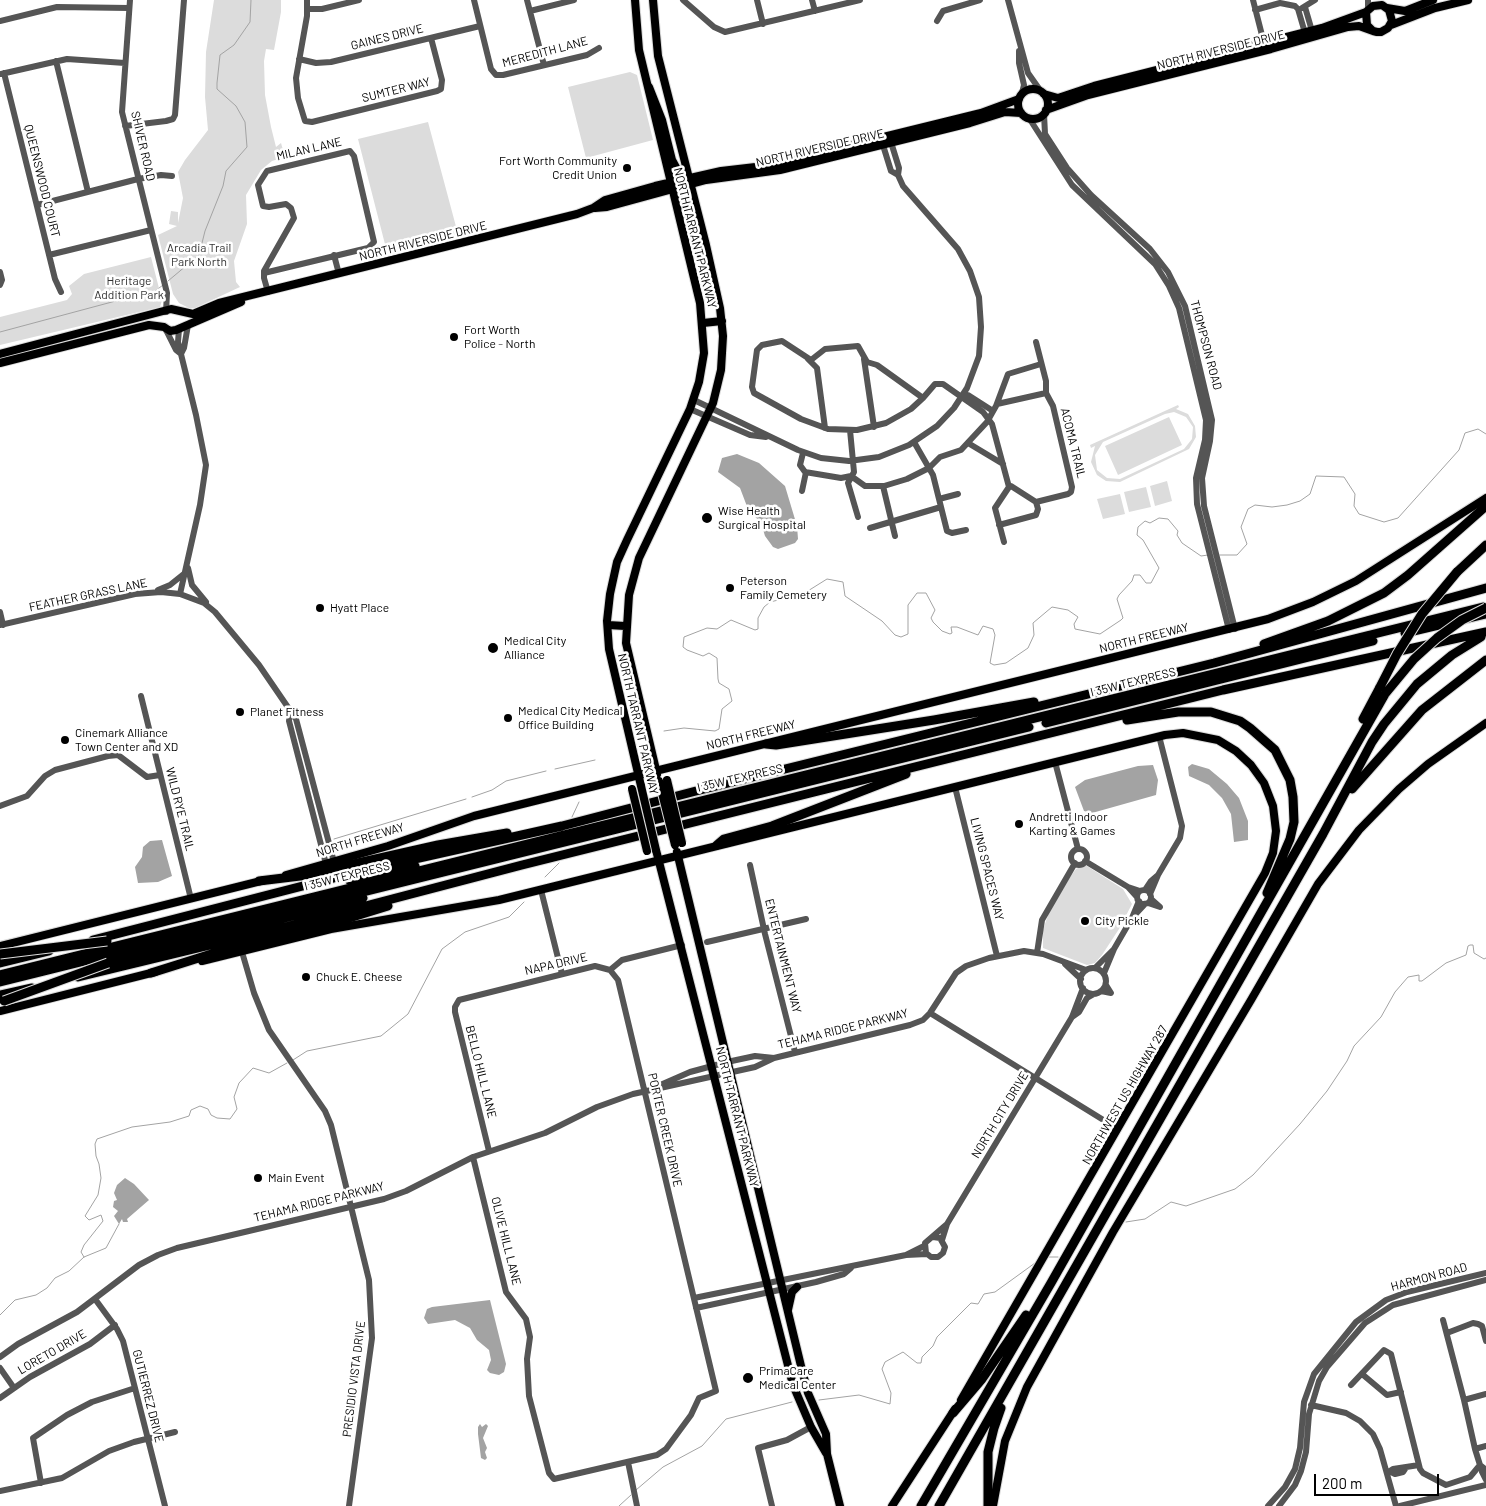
<!DOCTYPE html>
<html>
<head>
<meta charset="utf-8">
<style>
	body { margin:0 }
	#map { position:relative; width:1486px; height:1506px; overflow:hidden; background:#fff; font-family:Barlow,sans-serif }
	canvas { display:block }
	.scale { position:absolute; left:1314px; top:1474px; width:125px; height:22px; box-sizing:border-box; border:2px solid #000; border-top:0; padding-left:6px; font-size:15px; line-height:18px; white-space:nowrap; color:#000; -webkit-text-stroke:4px #fff; paint-order:stroke }
</style>
</head>
<body>
<div id="map">
<canvas width="1486" height="1506"></canvas>
<div class="scale">200 m</div>
</div>
<script>
const ctx = document.querySelector('canvas').getContext('2d');
ctx.lineJoin = 'round';
function paint(path, color) {
  ctx.fillStyle = color;
  ctx.fill(path, 'evenodd');
}
function toPath(rows) {
  const path = new Path2D();
  for (const r of rows) {
    if (r.length === 3) {
      path.moveTo(r[0] + r[2], r[1]);
      path.arc(r[0], r[1], r[2], 0, 2 * Math.PI);
      continue;
    }
    path.moveTo(r[0], r[1]);
    for (let i = 2; i < r.length; i += 2) path.lineTo(r[i], r[i + 1]);
  }
  return path;
}
function trace(path, color, width, dash) {
  ctx.strokeStyle = color;
  ctx.lineWidth = width;
  ctx.lineCap = dash ? 'butt' : 'round';
  ctx.setLineDash(dash || []);
  ctx.stroke(path);
}
function drawText(font, color, halo, rows, align = 'center') {
  ctx.font = font + ' Barlow,sans-serif';
  ctx.lineWidth = 5;
  ctx.setLineDash([]);
  ctx.textBaseline = 'middle';
  ctx.strokeStyle = halo;
  ctx.fillStyle = color;
  for (const [text, x, y, turn = 0] of rows) {
    ctx.save();
    ctx.translate(x, y);
    ctx.rotate((+turn || 0) * Math.PI / 180);
    ctx.textAlign = isNaN(turn) ? turn : align;
    if (halo) ctx.strokeText(text, 0, 0);
    ctx.fillText(text, 0, 0);
    ctx.restore();
  }
}
paint(toPath([
	[214,0,281,0,281,12,274,50,266,49,264,61,265,95,271,127,276,147,281,143,285,157,272,161,261,170,246,195,247,224,234,261,236,282,240,287,195,308,189,308,179,303,173,294,158,235,177,226,169,224,171,211,178,212,178,223,183,198,178,172,185,160,208,130,205,97,206,52],
	[630,72,637,75,653,140,586,158,568,87],
	[428,122,458,234,387,252,358,139],
	[151,257,162,300,160,307,0,345,0,317,67,300,72,294,69,286,84,274],
	[1178,405,1179,407,1176,409,1188,414,1195,426,1196,437,1189,449,1120,482,1106,481,1097,475,1091,462,1095,446,1091,448,1090,445],
	[1174,412,1186,417,1193,427,1192,439,1184,449,1120,479,1107,478,1097,470,1095,455,1103,442,1165,414],
	[1169,417,1182,445,1118,475,1105,446],
	[1167,481,1172,501,1155,506,1150,486],
	[1146,487,1151,507,1129,512,1124,492],
	[1120,494,1125,514,1103,519,1097,499],
	[1082,866,1087,866,1123,889,1132,904,1119,929,1102,955,1095,963,1087,965,1043,948,1043,930,1049,912,1070,877,1076,869]
]), '#dcdcdc');
paint(toPath([
	[737,454,759,463,785,486,797,526,798,539,795,543,778,549,773,547,765,536,761,523,748,509,740,488,718,472,722,458],
	[1192,764,1209,769,1227,784,1239,798,1248,821,1248,840,1234,842,1231,814,1222,798,1209,785,1189,776,1188,767],
	[1153,765,1158,780,1156,795,1092,813,1084,811,1075,787,1085,780,1138,766],
	[162,840,172,876,158,882,138,883,135,867,142,857,143,847,150,841],
	[125,1178,134,1184,149,1200,127,1219,128,1222,123,1222,122,1219,119,1224,114,1216,118,1211,113,1207,114,1201,117,1200,114,1193,117,1185],
	[490,1300,506,1364,504,1372,499,1375,490,1373,487,1370,491,1360,489,1350,477,1340,470,1328,455,1320,428,1324,424,1318,427,1309,432,1307],
	[480,1424,482,1427,486,1424,488,1426,483,1438,487,1448,485,1452,487,1458,485,1460,481,1458,478,1434,478,1427]
]), '#a3a3a3');
trace(toPath([
	[168,281,199,255,205,231,223,186,226,171,247,147,245,122,236,106,217,89,217,83,220,55,234,45,250,22,251,0],
	[0,332,138,295,154,292,163,285],
	[1220,555,1237,555,1247,544,1241,527,1248,509,1255,505,1272,507,1287,505,1300,501,1310,494,1316,476,1344,477,1355,494,1354,506,1359,514,1384,522,1398,518,1459,450,1465,433,1478,429,1486,434],
	[664,731,684,728,715,731,719,729,722,709,732,701,729,689,719,683,718,679,717,658,709,653,703,656,687,650,683,647,684,637,707,628,717,629,731,620,755,630,758,629,758,618,764,607,770,602,803,594,827,579,843,582,845,596,882,621,895,635,901,637,908,634,908,605,917,593,926,593,935,610,931,618,933,622,942,631,950,634,952,633,951,627,957,627,978,635,983,626,993,629,995,635,990,663,994,665,1006,663,1028,648,1034,635,1033,623,1052,607,1068,610,1078,617,1074,624,1075,629,1100,634,1121,620,1123,618,1117,599,1119,595,1132,581,1134,575,1140,575,1146,583,1151,583,1159,568,1143,540,1137,535,1138,527,1145,521,1150,523,1159,518,1168,519,1178,531,1177,535,1182,543,1201,556,1208,555],
	[555,769,595,760],
	[472,797,492,790,506,781,546,771],
	[572,817,579,802],
	[334,839,466,799],
	[545,877,559,863],
	[293,1060,307,1051,381,1036,408,1014,442,949,465,932,509,917,524,902],
	[1126,1222,1145,1219,1171,1202,1186,1206,1235,1189,1253,1175,1300,1124,1327,1091,1347,1061,1354,1046,1381,1017,1395,992,1408,977,1419,975,1419,981,1422,981,1446,963,1466,955,1468,946,1470,945,1473,945,1474,953,1484,959,1486,958],
	[84,1257,81,1252,84,1245,103,1221,101,1215,89,1220,85,1216,98,1195,101,1178,99,1164,96,1156,95,1144,97,1139,132,1127,170,1122,189,1116,191,1110,200,1106,208,1109,211,1115,217,1118,230,1119,237,1109,234,1097,239,1083,253,1068,269,1073,287,1063],
	[1047,1257,1058,1257],
	[0,1315,15,1300,36,1295,47,1288,55,1278,69,1271,84,1257,106,1248,119,1224],
	[819,1400,859,1395,890,1404,891,1393,882,1369,885,1362,903,1352,917,1363,921,1363,922,1357,933,1346,937,1337,971,1303,978,1304,984,1294,995,1292,1035,1263],
	[636,1490,663,1467,702,1446,726,1419,792,1402],
	[619,1506,631,1495]
]), '#a3a3a3', 1);
const major = toPath([
	[635,0,639,50,700,303,704,353,699,382,690,409,627,540,617,562,610,594,607,621,609,649,641,786],
	[653,0,658,56,706,245,720,308,723,336,721,370,713,403,639,558,629,595,626,643,657,774],
	[1387,8,1405,11,1433,0],
	[1391,25,1435,8,1468,0],
	[649,87,662,120,672,160,685,184],
	[1033,104,15],
	[1044,94,1058,98,1094,86,1322,28,1366,12],
	[1046,110,1088,95,1271,49,1348,27,1359,26,1373,31,1377,32,1381,32,1388,28,1392,21,1389,10,1382,5,1373,6,1366,12,1367,25,1373,31],
	[676,185,687,207,697,245,711,281],
	[595,208,607,207,706,180,780,170,970,123,1005,112,1021,113],
	[703,323,722,321],
	[0,354,171,309,193,314,219,303,577,214,593,208,605,200,655,186,721,171,764,166,798,158,981,113,1019,99],
	[0,363,149,325,164,327,170,331,176,330,241,302],
	[608,625,625,626],
	[656,850,793,1385,811,1427,826,1453],
	[677,852,801,1366,808,1393,826,1434,827,1454,840,1506],
	[286,875,388,846,474,816,1268,619,1313,602,1356,581,1486,498],
	[0,946,265,880],
	[202,961,331,929,499,900,1165,735,1183,733,1218,740,1236,751,1251,765,1264,783,1273,806,1276,831,1273,853,1265,873,961,1400],
	[0,1011,155,972],
	[788,1310,792,1292,797,1287],
	[892,1506,955,1409],
	[993,1506,1005,1441,1027,1387,1113,1232,1251,1000,1318,884,1359,830,1399,789,1428,764,1486,723]
]);
const highway = toPath([
	[1457,572,1486,545],
	[1405,633,1486,614],
	[1264,644,1328,621,1384,593,1408,575,1486,506],
	[1363,719,1380,687],
	[1127,720,1178,712,1211,712,1240,721,1250,728,1275,750,1290,780,1293,797,1294,822,1290,839,1267,893],
	[1046,723,1373,641],
	[766,744,776,745,934,720,1034,702],
	[1352,789,1422,710,1486,660],
	[717,845,724,839,772,826,906,774],
	[349,880,415,866],
	[259,881,300,876,438,845,507,833],
	[93,940,361,871,562,826,696,791,1214,663,1486,588],
	[0,963,49,951],
	[108,963,363,898],
	[151,973,224,950,333,923,388,906],
	[0,975,1483,607],
	[78,977,289,926,522,865,1223,690,1486,632],
	[0,982,1029,727],
	[0,995,32,988],
	[953,1413,982,1379,1026,1315],
	[921,1506,1051,1283,1385,694],
	[939,1506,1323,834,1372,742,1384,724,1417,684,1452,655,1481,637],
	[988,1506,988,1452,994,1428,1001,1408]
]);
trace(major, '#dbdbdb', 10);
trace(highway, '#dbdbdb', 11);
trace(toPath([
	[130,0,122,112,167,293,166,312],
	[307,0,307,16,296,78,298,98,305,121,312,122,437,91,441,89,442,80,431,38],
	[474,0,491,69,496,75,503,75,587,55,599,48],
	[527,0,544,65],
	[683,0,714,27,725,32,860,0],
	[757,0,763,24],
	[812,0,815,11],
	[1008,0,1028,73,1040,90],
	[1253,0,1264,43],
	[1368,0,1368,10],
	[1305,7,1312,31],
	[1302,8,1315,0],
	[308,9,322,9,359,0],
	[1255,10,1280,3,1295,6,1298,9,1305,33],
	[530,11,574,0],
	[0,21,57,7,129,8],
	[937,21,943,11,980,0],
	[1019,51,1019,63,1024,85,1022,93],
	[299,59,316,63,331,62,480,26],
	[56,61,88,192],
	[4,73,55,279,61,292],
	[1,74,67,59,125,63],
	[1044,114,1045,134,1067,168,1091,195,1150,249,1168,272,1185,306,1212,420,1210,441,1202,478,1204,506,1235,629],
	[1029,118,1072,185,1155,264,1169,286,1179,308,1206,420,1205,440,1196,478,1197,504,1229,630],
	[125,126,166,121,173,119,175,115,184,0],
	[882,142,891,171,898,175],
	[37,205,138,179,161,175,172,176],
	[49,255,151,230],
	[334,255,339,274],
	[0,272,2,280,0,285],
	[264,273,368,248,374,242,354,156,350,151,267,171,258,185,263,206,269,207,286,204,291,208,294,218,264,271,264,278,268,292],
	[165,328,176,350,181,354],
	[179,329,178,342,196,415,206,465,200,505,180,594],
	[1036,342,1046,381,1046,393,1053,406,1072,487,1071,492,1068,494,1036,502],
	[181,354,184,348,188,325],
	[808,359,817,368,825,428],
	[864,359,874,427],
	[962,396,968,395,993,411],
	[923,398,877,365,867,362,858,346,825,349,811,360,782,341,762,345,757,350,752,387,754,393,801,419,828,429,857,430,886,423,911,409,923,398,935,384,943,384,983,412,992,424,1009,487],
	[694,400,798,450,821,458,849,461,879,457,909,445,937,426,954,408,967,388,979,356,981,327,979,297,970,271,958,249,903,186,898,175,899,168,890,139],
	[997,404,1046,393],
	[690,409,750,435,766,437],
	[850,430,854,472,848,483,858,517],
	[914,442,933,475,947,531,952,533,966,530],
	[968,443,1003,464],
	[803,453,800,465,805,472,841,478,851,476,865,486,884,486,907,479,929,468,940,457,961,450,987,422,996,406,1008,374,1041,364],
	[883,486,895,536],
	[1009,487,1011,486,1036,502],
	[802,491,806,472],
	[939,499,958,494],
	[999,525,1036,515,1038,509,1036,502],
	[870,528,941,507],
	[1004,542,995,508,1009,487],
	[188,568,192,585,206,602],
	[158,590,170,585,185,573],
	[0,612,3,625],
	[0,625,135,594,161,592,180,594,204,603,215,612,259,665,296,719,334,862],
	[141,696,191,899],
	[290,713,289,721,326,864],
	[1055,762,1078,849],
	[955,787,997,956],
	[0,806,27,796,45,776,55,770,108,756,118,755,147,777,160,775],
	[1079,857,8],
	[1085,861,1128,887],
	[750,865,765,934,795,1052],
	[541,890,562,974],
	[1145,890,1151,881,1158,875],
	[1144,897,7],
	[1150,894,1158,875,1180,838,1182,826,1159,736],
	[1137,897,1128,887,1140,891],
	[1139,901,1132,918,1145,904],
	[1148,903,1160,907,1151,899],
	[707,942,806,919],
	[242,952,254,993,269,1030,325,1111,331,1125,369,1280,372,1338,349,1506],
	[1037,953,1042,920,1075,863],
	[1065,964,1081,979],
	[1095,968,1114,949],
	[1093,981,13],
	[1104,973,1114,949,1132,918],
	[1101,991,1111,993,1106,985],
	[930,1013,1118,1129],
	[1072,1017,1079,1012,1087,998,1094,994],
	[658,1086,690,1072,727,1062,755,1056,774,1058],
	[489,1151,455,1012,455,1007,459,1000,595,966,610,970,622,960,682,945],
	[473,1157,506,1292,526,1319,530,1337,527,1359,529,1396,549,1473,554,1479,657,1455,666,1449,691,1415,699,1398,716,1391,618,980,610,970],
	[933,1237,940,1238,945,1247,943,1253,938,1257,931,1257,926,1253,925,1243,947,1224,1072,1017,1083,988],
	[942,1240,947,1224],
	[924,1246,906,1255,927,1254],
	[694,1298,906,1255],
	[95,1299,117,1329,123,1341,165,1506],
	[696,1308,816,1282,844,1274,851,1268],
	[1443,1320,1464,1400],
	[1447,1333,1473,1323,1478,1324,1482,1326,1486,1341],
	[0,1357,18,1344,77,1312,139,1265,158,1255,177,1248,384,1199,406,1191,473,1157,545,1133,597,1107,633,1094,755,1067,774,1058,910,1025,923,1020,930,1013,956,973,966,966,989,958,1024,951,1043,954,1086,970],
	[0,1368,14,1388],
	[1362,1374,1387,1395,1401,1392],
	[1351,1385,1384,1350,1391,1354,1420,1469,1423,1473,1446,1485,1470,1477,1480,1465],
	[1486,1394,1464,1400,1475,1449,1480,1465,1486,1470],
	[0,1398,30,1377,90,1344,115,1325],
	[1311,1405,1346,1413,1360,1421,1373,1434,1380,1449,1396,1506],
	[1475,1449,1486,1446],
	[628,1462,637,1506],
	[1484,1469,1482,1472,1486,1480],
	[1391,1472,1395,1474,1403,1472,1405,1469],
	[1387,1473,1393,1469,1419,1465],
	[41,1483,33,1438,67,1415,92,1402,135,1388],
	[0,1491,62,1478,109,1451,134,1442,175,1432],
	[772,1506,758,1448,787,1440,811,1427],
	[1268,1506,1285,1487,1295,1469,1300,1448,1304,1402,1314,1374,1356,1322,1386,1300,1407,1292,1486,1273],
	[1279,1506,1295,1485,1301,1471,1306,1452,1309,1414,1319,1381,1327,1367,1365,1323,1393,1305,1486,1280],
	[1400,1506,1486,1485]
]), '#555', 6);
trace(major, '#000', 8);
trace(highway, '#000', 9);
const majorBridge = toPath([
	[667,780,682,843],
	[659,781,675,845],
	[641,786,656,850],
	[632,789,647,851]
]);
const highwayBridge = toPath([
	[1380,687,1397,654,1422,614,1457,572],
	[1385,694,1414,659,1437,638,1462,620,1486,608],
	[0,954,107,941],
	[4,1001,108,963]
]);
trace(majorBridge, '#dbdbdb', 10, []);
trace(highwayBridge, '#dbdbdb', 11, []);
trace(majorBridge, '#000', 8);
trace(highwayBridge, '#000', 9);
for (const [x, y, r, color] of [
	[627,168,5,"#000"],
	[454,337,5,"#000"],
	[707,518,6,"#000"],
	[730,588,5,"#000"],
	[320,608,5,"#000"],
	[493,648,6,"#000"],
	[240,712,5,"#000"],
	[508,718,5,"#000"],
	[65,740,5,"#000"],
	[1019,824,5,"#000"],
	[1085,921,5,"#000"],
	[306,977,5,"#000"],
	[258,1178,5,"#000"],
	[748,1378,6,"#000"]
]) {
  const dot = new Path2D();
  dot.arc(x, y, r, 0, 2 * Math.PI);
  ctx.fillStyle = color;
  ctx.fill(dot);
  trace(dot, '#fff', 2);
}
drawText('12px', '#000', '#fff', [
	["GAINES DRIVE",387,37,-14],
	["NORTH RIVERSIDE DRIVE",1221,50,-14],
	["MEREDITH LANE",545,52,-15],
	["SUMTER WAY",396,90,-14],
	["SHIVER ROAD",143,146,77],
	["NORTH RIVERSIDE DRIVE",820,148,-13],
	["MILAN LANE",309,149,-13],
	["QUEENSWOOD COURT",42,181,76],
	["NORTH TARRANT PARKWAY",695,238,76],
	["NORTH RIVERSIDE DRIVE",423,241,-14],
	["THOMPSON ROAD",1206,345,75],
	["ACOMA TRAIL",1073,443,76],
	["FEATHER GRASS LANE",88,595,-12],
	["NORTH FREEWAY",1144,638,-14],
	["I 35W TEXPRESS",1133,682,-14],
	["NORTH TARRANT PARKWAY",638,724,77],
	["NORTH FREEWAY",751,735,-14],
	["I 35W TEXPRESS",740,778,-13],
	["WILD RYE TRAIL",180,809,76],
	["NORTH FREEWAY",360,840,-17],
	["LIVING SPACES WAY",987,869,76],
	["I 35W TEXPRESS",347,876,-14],
	["ENTERTAINMENT WAY",783,956,76],
	["NAPA DRIVE",556,964,-13],
	["TEHAMA RIDGE PARKWAY",843,1029,-14],
	["BELLO HILL LANE",481,1072,76],
	["NORTHWEST US HIGHWAY 287",1125,1095,-60],
	["NORTH CITY DRIVE",1000,1115,-59],
	["NORTH TARRANT PARKWAY",737,1117,76],
	["PORTER CREEK DRIVE",665,1130,77],
	["TEHAMA RIDGE PARKWAY",319,1202,-14],
	["OLIVE HILL LANE",506,1241,76],
	["HARMON ROAD",1429,1277,-15],
	["LORETO DRIVE",52,1352,-30],
	["PRESIDIO VISTA DRIVE",354,1379,-83],
	["GUTIERREZ DRIVE",148,1396,76]
]);
drawText('12px', '#000', '#fff', [
	["Fort Worth Community",617,161,"right"],
	["Credit Union",617,175,"right"],
	["Fort Worth",464,330],
	["Police - North",464,344],
	["Wise Health",718,511],
	["Surgical Hospital",718,525],
	["Peterson",740,581],
	["Family Cemetery",740,595],
	["Hyatt Place",330,608],
	["Medical City",504,641],
	["Alliance",504,655],
	["Medical City Medical",518,711],
	["Office Building",518,725],
	["Planet Fitness",250,712],
	["Cinemark Alliance",75,733],
	["Town Center and XD",75,747],
	["Andretti Indoor",1029,817],
	["Karting & Games",1029,831],
	["City Pickle",1095,921],
	["Chuck E. Cheese",316,977],
	["Main Event",268,1178],
	["PrimaCare",759,1371],
	["Medical Center",759,1385]
], 'left');
drawText('12px', '#333', '#fff', [
	["Arcadia Trail",199,248],
	["Park North",199,262],
	["Heritage",129,281],
	["Addition Park",129,295]
]);
</script>
</body>
</html>
